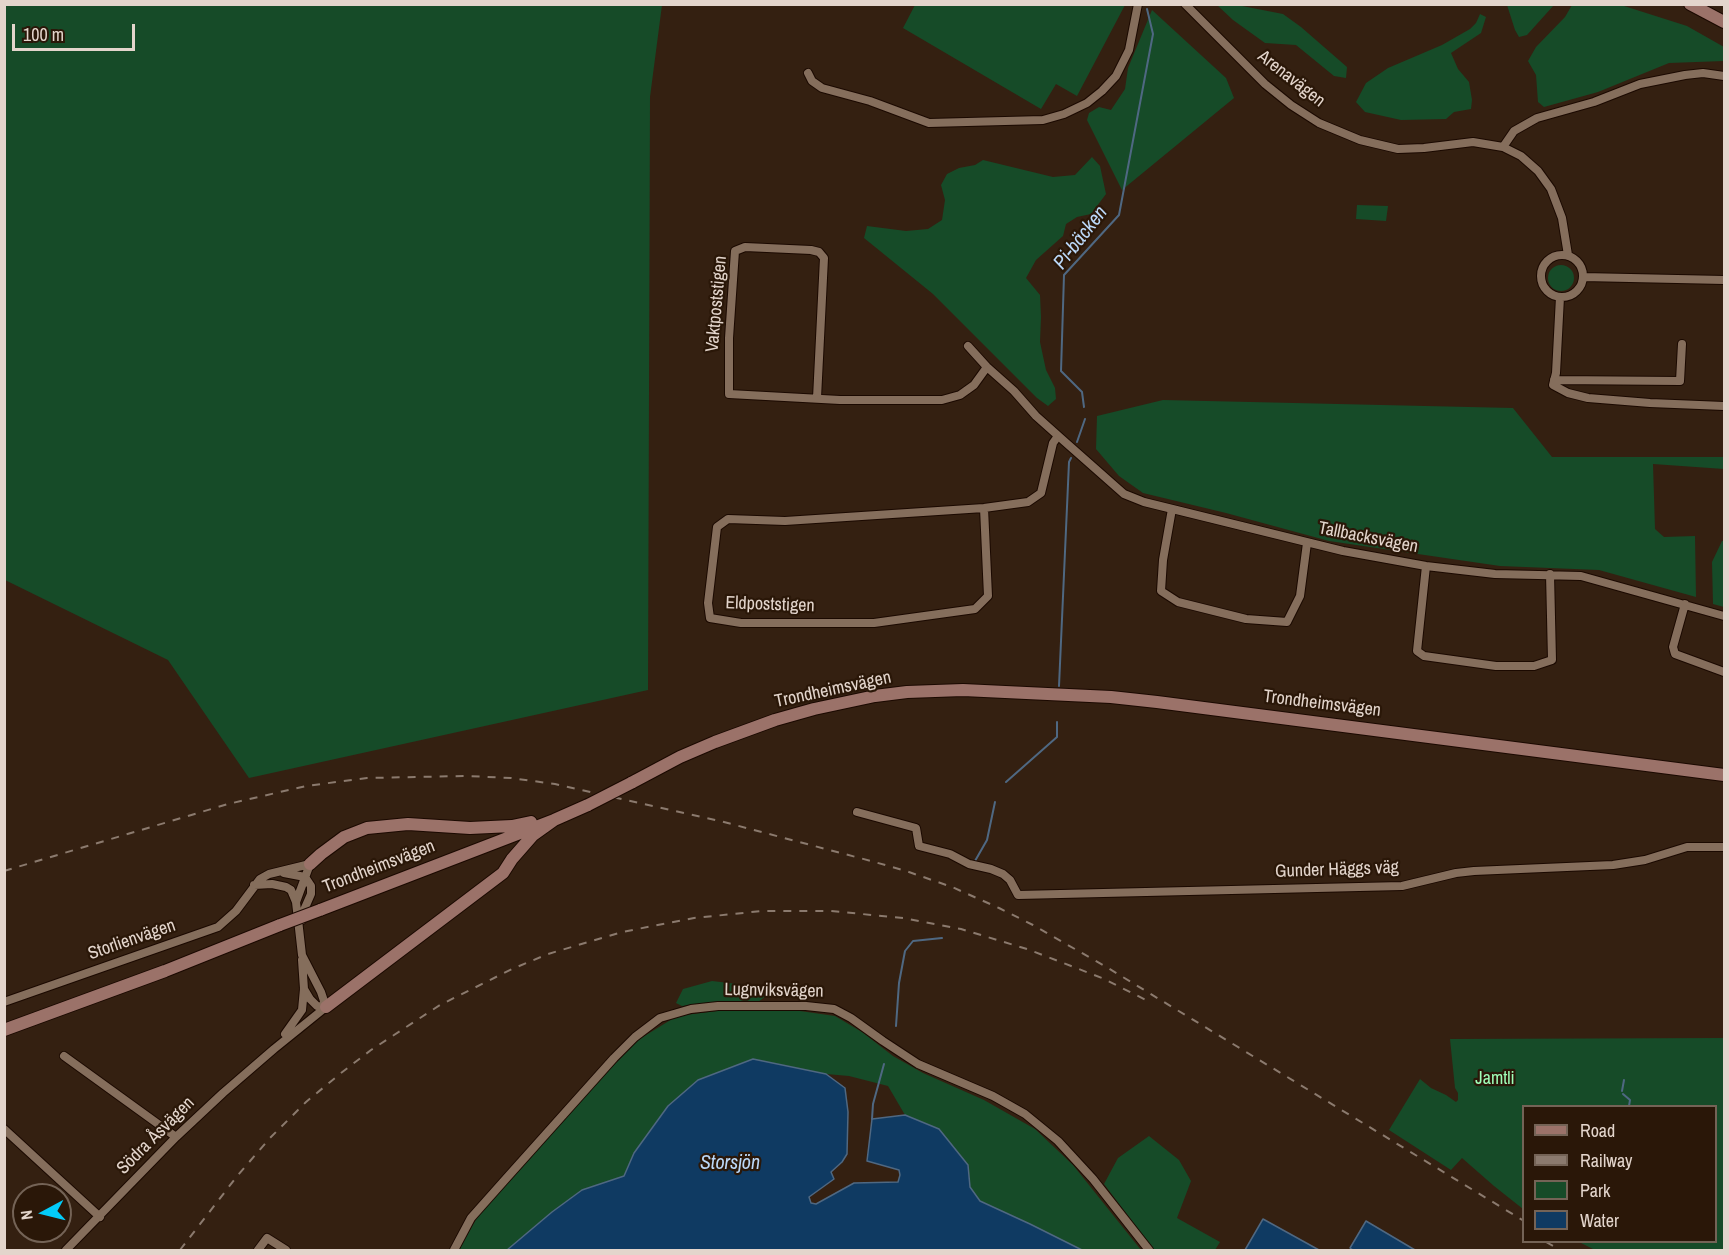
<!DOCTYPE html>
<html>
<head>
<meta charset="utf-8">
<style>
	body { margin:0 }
	#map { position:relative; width:1729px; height:1255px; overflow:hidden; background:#342011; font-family:"Archivo Narrow",sans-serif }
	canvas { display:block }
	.frame { position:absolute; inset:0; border:6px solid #e3d5cc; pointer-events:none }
	.legend { position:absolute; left:1522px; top:1105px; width:195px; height:138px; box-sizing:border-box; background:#2a1708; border:2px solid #746356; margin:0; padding:8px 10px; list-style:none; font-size:18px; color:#e3d5cc }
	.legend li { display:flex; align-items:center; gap:12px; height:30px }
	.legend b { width:30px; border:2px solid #746356 }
	.north { position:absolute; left:12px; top:1183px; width:60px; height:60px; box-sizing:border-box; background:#2a1708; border:2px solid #746356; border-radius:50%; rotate:263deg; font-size:16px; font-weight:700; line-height:24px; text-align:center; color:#e3d5cc }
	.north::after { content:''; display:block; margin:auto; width:21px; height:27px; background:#03cbf9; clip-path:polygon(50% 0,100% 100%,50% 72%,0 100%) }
	.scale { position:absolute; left:12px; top:24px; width:123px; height:27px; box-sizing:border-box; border:3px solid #e3d5cc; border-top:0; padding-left:8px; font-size:18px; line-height:21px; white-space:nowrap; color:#e3d5cc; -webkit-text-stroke:4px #2a1708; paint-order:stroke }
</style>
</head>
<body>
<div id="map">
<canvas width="1729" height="1255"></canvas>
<div class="frame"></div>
<ul class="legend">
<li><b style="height:8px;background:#9b7269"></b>Road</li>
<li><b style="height:8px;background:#8b7a6e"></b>Railway</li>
<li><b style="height:16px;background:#164b28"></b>Park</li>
<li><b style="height:16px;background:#0f3a62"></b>Water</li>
</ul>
<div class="north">N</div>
<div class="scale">100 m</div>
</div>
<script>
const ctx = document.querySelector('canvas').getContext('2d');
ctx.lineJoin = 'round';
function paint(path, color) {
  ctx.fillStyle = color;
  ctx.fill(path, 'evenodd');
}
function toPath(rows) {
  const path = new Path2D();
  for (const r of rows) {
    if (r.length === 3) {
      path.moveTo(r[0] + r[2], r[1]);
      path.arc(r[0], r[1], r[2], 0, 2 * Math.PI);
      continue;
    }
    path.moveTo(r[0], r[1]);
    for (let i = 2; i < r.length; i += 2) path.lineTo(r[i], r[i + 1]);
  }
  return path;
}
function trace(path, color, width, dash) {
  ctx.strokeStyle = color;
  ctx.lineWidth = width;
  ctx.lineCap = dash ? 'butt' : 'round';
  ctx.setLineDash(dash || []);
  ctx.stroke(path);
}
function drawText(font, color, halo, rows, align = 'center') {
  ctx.font = font + ' "Archivo Narrow",sans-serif';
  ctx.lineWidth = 4.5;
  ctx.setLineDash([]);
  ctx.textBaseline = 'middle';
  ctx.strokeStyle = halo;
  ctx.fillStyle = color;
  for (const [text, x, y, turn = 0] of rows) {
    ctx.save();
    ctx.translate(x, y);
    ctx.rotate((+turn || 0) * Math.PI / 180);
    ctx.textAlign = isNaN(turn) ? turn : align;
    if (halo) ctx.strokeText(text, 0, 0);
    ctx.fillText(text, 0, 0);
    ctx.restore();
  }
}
paint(toPath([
	[4,5,662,5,650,97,648,690,249,778,168,660,5,580],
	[915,5,1125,4,1125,5,1077,96,1056,84,1041,109,903,28],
	[1217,5,1237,5,1283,14,1301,27,1347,67,1346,78,1334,76,1296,45,1265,43,1233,20],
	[1507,5,1507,4,1554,5,1527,35,1519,37,1515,30],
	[1572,5,1621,5,1687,26,1724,47,1724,61,1669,63,1598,92,1544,107,1538,102,1536,75,1528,61,1536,47,1565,17],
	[1152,10,1226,78,1234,98,1122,190,1087,120,1089,113,1099,107,1111,110,1125,89,1128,68],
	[1480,14,1486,17,1481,33,1451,53,1458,69,1469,82,1472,100,1471,109,1454,112,1446,119,1401,120,1365,112,1356,102,1366,83,1388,68,1442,45,1470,29,1476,23],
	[1092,157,1100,166,1106,194,1091,214,1077,217,1066,224,1063,236,1036,260,1026,278,1040,295,1041,317,1040,342,1046,370,1055,388,1056,399,1048,406,1037,398,933,294,864,238,867,226,906,231,928,229,942,220,945,200,941,185,947,174,959,168,975,165,983,160,1053,177,1075,175],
	[1357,205,1388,206,1386,221,1356,219],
	[1561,278,13],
	[1163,400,1513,408,1552,457,1724,457,1724,469,1653,464,1655,529,1664,537,1695,536,1696,597,1599,570,1500,566,1329,541,1226,513,1143,493,1119,476,1096,449,1097,416],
	[1722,541,1724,541,1724,607,1713,604,1712,562],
	[712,981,746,985,766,996,758,1002,713,1002,682,1006,676,1003,683,989],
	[717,1011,800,1011,835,1016,862,1032,893,1056,923,1073,984,1100,1035,1129,1073,1165,1141,1250,1082,1250,1030,1224,980,1201,970,1187,968,1165,939,1129,905,1115,888,1086,849,1076,826,1074,754,1059,698,1080,668,1106,634,1153,624,1176,582,1190,552,1212,507,1250,459,1250,478,1216,587,1093,638,1040,677,1016],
	[1724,1038,1724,1250,1595,1250,1579,1242,1716,1242,1716,1106,1524,1106,1523,1209,1494,1186,1462,1158,1451,1170,1389,1130,1420,1079,1431,1088,1446,1095,1456,1102,1458,1100,1458,1093,1455,1088,1450,1039],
	[1149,1136,1179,1160,1191,1181,1177,1218,1220,1242,1215,1250,1154,1250,1104,1184,1118,1158]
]), '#164b28');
const water = toPath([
	[753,1059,826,1074,845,1088,848,1112,847,1154,842,1162,831,1172,834,1179,809,1197,811,1203,816,1204,854,1183,898,1182,900,1175,899,1170,867,1161,872,1119,905,1115,939,1129,968,1165,970,1187,980,1201,1030,1224,1082,1250,507,1250,552,1212,582,1190,624,1176,634,1153,668,1106,698,1080,753,1059],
	[1263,1219,1319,1250,1245,1250,1263,1219],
	[1366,1221,1415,1250,1353,1250,1350,1248,1366,1221]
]);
paint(water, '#0f3a62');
trace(water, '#4f6882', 1.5);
trace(toPath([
	[1084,407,1082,392,1061,371,1064,275,1119,215,1153,34,1147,9],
	[1077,442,1085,419],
	[1059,686,1069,462,1071,458],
	[1006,782,1057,737,1057,722],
	[975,861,987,840,995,802],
	[896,1026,899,983,905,951,913,941,942,938],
	[1622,1091,1624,1080],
	[1623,1094,1630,1100,1629,1106],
	[872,1119,873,1104,884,1064]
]), '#4f6882', 2);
const minor = toPath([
	[1185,4,1265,84,1291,105,1319,123,1360,140,1398,149,1424,148,1473,142,1503,147,1521,156,1538,171,1551,189,1562,218,1568,255],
	[808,73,812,81,822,88,870,101,929,123,1043,120,1064,114,1087,103,1102,91,1116,76,1129,50,1138,4],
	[1503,147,1514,131,1537,118,1594,102,1640,84,1685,75,1703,73,1724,76],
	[1562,276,21],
	[1583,277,1724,280],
	[1560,297,1556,373,1553,385,1568,393,1588,398,1650,403,1724,406],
	[968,346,987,367,1014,391,1036,416,1064,441,1124,494,1144,502,1343,551,1426,566,1495,574,1581,576,1724,616],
	[1554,380,1680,381,1682,344],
	[817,398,824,258,819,252,811,250,745,247,735,251,729,338,729,394,840,400,942,400,960,395,974,385,987,367],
	[984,508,988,596,975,609,874,623,741,623,710,618,708,603,717,527,728,519,785,521,984,508,1028,502,1041,493,1053,443,1058,436],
	[1172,509,1163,560,1161,591,1178,602,1246,619,1287,622,1300,596,1307,543],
	[1426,566,1417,651,1424,656,1496,666,1534,666,1552,660,1550,574],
	[1685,604,1673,647,1675,654,1724,672],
	[857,812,916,828,919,846,950,854,969,864,991,869,1003,874,1010,880,1018,895,1402,886,1456,873,1474,871,1613,865,1645,860,1687,847,1724,847],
	[284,873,305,877,311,886,311,894,304,910,302,920],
	[254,885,272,884,286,887,291,890,296,902],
	[304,989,310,999,317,1006,326,1007,321,992,302,955,296,902,310,864],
	[4,1002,218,927,236,911,260,879,269,874,310,864],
	[285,1034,302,1010,304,989,302,960],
	[64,1056,176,1137],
	[4,1129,100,1217],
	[66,1250,176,1137,223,1093,274,1049,326,1007],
	[258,1250,267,1238,286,1250],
	[454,1250,471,1218,503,1182,614,1058,635,1037,660,1018,691,1009,718,1006,806,1006,834,1009,851,1018,883,1041,918,1064,993,1096,1025,1114,1058,1141,1093,1179,1149,1250]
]);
const secondary = toPath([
	[1690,4,1724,22],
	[631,783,680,757,715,742,775,720,814,709,875,696,907,692,963,690,1111,697,1157,702,1724,775],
	[310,864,321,854,344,837,367,828,408,824,470,828,512,826,531,822],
	[320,910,554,820,588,805],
	[326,1007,503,873,512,859,533,835,554,820],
	[4,1030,165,971,280,925]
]);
trace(minor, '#1b0900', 10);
trace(secondary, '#1b0900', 14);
trace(minor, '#856e5c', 8);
trace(secondary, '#9b7269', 12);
trace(toPath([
	[4,871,228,804,306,786,367,778,466,776,511,778,555,784,720,821,871,861,906,871,952,887,999,908,1033,925,1108,968,1524,1221],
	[1546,1242,1560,1250],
	[180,1250,238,1175,270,1138,306,1102,341,1073,371,1050,440,1005,512,969,548,954,622,932,694,918,762,911,831,911,903,918,961,929,1027,949,1102,978,1146,1000]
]), '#8b7a6e', 2, [8, 8]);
const secondaryBridge = toPath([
	[588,805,631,783],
	[280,925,320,910]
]);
trace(secondaryBridge, '#1b0900', 14, []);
trace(secondaryBridge, '#9b7269', 12);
drawText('18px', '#e3d5cc', '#2a1708', [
	["Arenavägen",1291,79,38],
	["Vaktpoststigen",717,304,-85],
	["Tallbacksvägen",1368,538,11],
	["Eldpoststigen",770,605,2],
	["Trondheimsvägen",833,690,-12],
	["Trondheimsvägen",1322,704,7],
	["Trondheimsvägen",379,867,-21],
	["Gunder Häggs väg",1337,870,-2],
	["Storlienvägen",132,940,-19],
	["Lugnviksvägen",774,991,1],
	["Södra Åsvägen",156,1136,-45]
]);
drawText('18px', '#9efeb7', '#2a1708', [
	["Jamtli",1495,1079]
]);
drawText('italic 20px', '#bbd8f8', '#2a1708', [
	["Pi-bäcken",1081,238,-52],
	["Storsjön",730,1164]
]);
</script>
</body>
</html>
